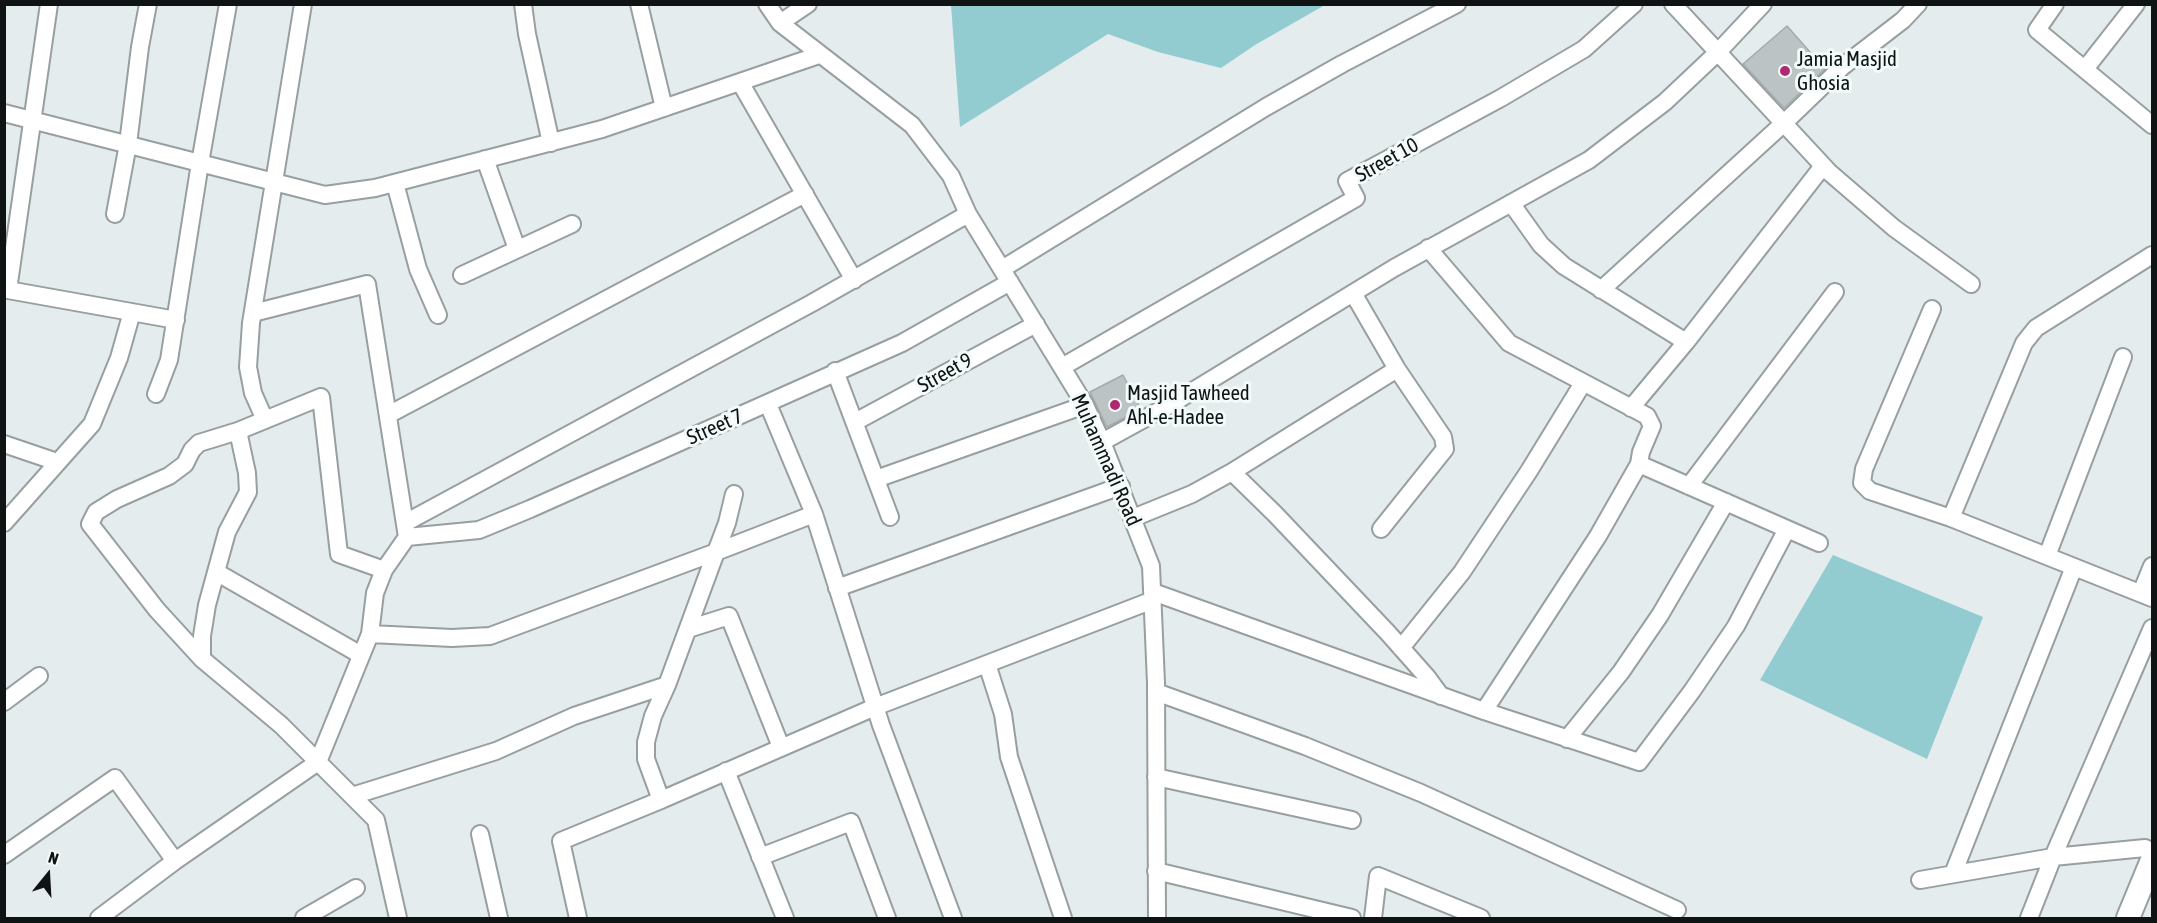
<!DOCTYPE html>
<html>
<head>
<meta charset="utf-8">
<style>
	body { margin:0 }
	#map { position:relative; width:2157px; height:923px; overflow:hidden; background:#e5eced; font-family:"Asap Condensed",sans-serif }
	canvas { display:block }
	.frame { position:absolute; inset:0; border:6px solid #101313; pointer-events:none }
	.north { position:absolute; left:18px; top:845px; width:60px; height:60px; -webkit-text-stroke:4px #f2fafa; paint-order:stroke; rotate:18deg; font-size:16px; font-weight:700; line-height:24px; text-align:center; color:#101313 }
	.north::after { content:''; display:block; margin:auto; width:21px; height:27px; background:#101313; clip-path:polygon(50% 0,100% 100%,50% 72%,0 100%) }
</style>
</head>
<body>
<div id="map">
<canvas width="2157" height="923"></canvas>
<div class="frame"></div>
<div class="north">N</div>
</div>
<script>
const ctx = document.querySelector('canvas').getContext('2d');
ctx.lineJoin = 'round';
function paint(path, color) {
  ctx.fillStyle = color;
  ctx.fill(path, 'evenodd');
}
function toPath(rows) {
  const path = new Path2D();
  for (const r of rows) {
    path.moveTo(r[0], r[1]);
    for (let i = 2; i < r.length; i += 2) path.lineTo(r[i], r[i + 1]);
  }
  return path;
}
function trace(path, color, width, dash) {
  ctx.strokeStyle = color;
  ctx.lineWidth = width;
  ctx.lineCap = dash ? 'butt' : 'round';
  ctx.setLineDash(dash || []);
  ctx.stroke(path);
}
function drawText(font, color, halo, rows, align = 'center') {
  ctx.font = font + ' "Asap Condensed",sans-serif';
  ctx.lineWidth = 6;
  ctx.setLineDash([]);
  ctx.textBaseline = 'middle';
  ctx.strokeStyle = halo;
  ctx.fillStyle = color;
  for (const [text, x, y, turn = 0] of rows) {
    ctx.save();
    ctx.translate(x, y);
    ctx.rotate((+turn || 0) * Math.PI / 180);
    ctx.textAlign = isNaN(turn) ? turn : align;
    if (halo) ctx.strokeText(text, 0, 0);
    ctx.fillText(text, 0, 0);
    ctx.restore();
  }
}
paint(toPath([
	[951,5,951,4,1325,5,1255,45,1221,68,1158,52,1108,34,960,127],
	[1833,555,1983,617,1927,759,1760,680]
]), '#92ccd1');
const building = toPath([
	[1787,26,1825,69,1784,108,1743,64,1787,26],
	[1123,375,1141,409,1107,427,1090,392,1123,375]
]);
paint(building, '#bcc3c4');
trace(building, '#a4abac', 1.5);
const street = toPath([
	[49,4,8,290,176,320],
	[523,4,527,34,551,143],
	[639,4,664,108],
	[767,4,780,23,912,125,951,176,968,214,1085,405,1102,442,1151,566,1156,683,1157,918],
	[1673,4,1829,172,1894,228,1971,284],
	[2055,4,2037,30,2152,125],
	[780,23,808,4],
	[2085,69,2136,4],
	[740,82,854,280],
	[4,113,325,195,375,188,602,129,819,55],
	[485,159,517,249],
	[395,183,418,269,438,315],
	[1511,203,1541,245,1564,266,1686,342],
	[115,214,128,144,140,47,148,4],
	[1428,248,1509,343,1647,416,1652,426,1641,452,1639,464,1819,543],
	[1002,269,1266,107,1342,64,1457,4],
	[462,275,572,224],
	[1601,290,1784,123,1842,67,1903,20,1918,4],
	[1353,293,1397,369,1443,437,1445,449,1381,529],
	[1932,309,1864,469,1862,483,1870,491,1951,518,2152,598],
	[253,313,367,284,407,537,384,570,375,593,370,634],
	[1062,367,1356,198,1347,181,1501,98,1584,49,1634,4],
	[835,371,890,517],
	[156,394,169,360,200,163,228,4],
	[768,404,814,514,881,725,953,918],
	[1631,408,1686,342,1823,166],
	[388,415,805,194],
	[265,420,253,393,248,367,251,323,303,4],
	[855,422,1036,324],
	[1102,442,1173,403,1394,268,1589,160,1665,102,1718,52,1763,4],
	[4,444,57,462],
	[1232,472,1275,514,1388,633,1427,677,1441,696],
	[876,479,1085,405],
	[1689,486,1835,292],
	[1133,518,1192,494,1232,472,1397,369],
	[1951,518,2024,343,2036,328,2152,255],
	[4,523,92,424,119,358,132,312],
	[405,523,812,303,968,214],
	[407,537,479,530,530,509,902,343,1010,282],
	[2047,556,2123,357],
	[384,570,339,554,321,397,238,431,199,443,192,450,185,464,169,476,117,499,96,512,90,524,157,610,202,659,281,725,376,820,398,918],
	[216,572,361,655],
	[837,588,1121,486],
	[1153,592,1484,711,1639,762,1692,691,1736,626,1787,529],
	[2141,593,2152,566],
	[688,629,729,616,781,747],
	[1401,648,1462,572,1529,471,1583,383],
	[202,659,202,636,207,605,227,532,248,492,247,473,238,431],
	[987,664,1003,714,1009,757,1063,918],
	[667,685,653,716,646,742,646,759,661,800,875,707,1153,600],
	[1156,692,1305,746,1421,793,1677,910],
	[4,702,39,676],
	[1484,711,1598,536,1639,464],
	[1567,739,1621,672,1660,615,1726,502],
	[726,771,785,918],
	[1156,777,1352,820],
	[352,796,496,751,574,716,667,685,716,552,814,514],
	[480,834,499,918],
	[4,855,115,778,175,861,318,762,370,634,452,638,490,636,716,552,727,523,734,494],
	[760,857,851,822,887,918],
	[1156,871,1352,918],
	[1953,874,2074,567],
	[1920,880,2053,857,2145,848,2152,852],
	[99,918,175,861],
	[304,918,356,888],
	[578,918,561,841,661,800],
	[1373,918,1378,876,1481,918],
	[2029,918,2053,857,2152,628]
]);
const secondary = toPath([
	[2128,918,2152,860]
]);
trace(street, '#989fa0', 20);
trace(secondary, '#989fa0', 26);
trace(street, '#fff', 16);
trace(secondary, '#fff', 22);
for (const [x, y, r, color] of [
	[1785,71,6,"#ae2971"],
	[1115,405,6,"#ae2971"]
]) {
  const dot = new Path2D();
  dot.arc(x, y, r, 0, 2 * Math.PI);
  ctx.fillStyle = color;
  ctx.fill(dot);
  trace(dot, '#f2fafa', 2);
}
drawText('21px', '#101313', '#f2fafa', [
	["Jamia Masjid",1797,59],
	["Ghosia",1797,83],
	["Masjid Tawheed",1127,393],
	["Ahl-e-Hadee",1127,417]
], 'left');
drawText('21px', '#101313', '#f2fafa', [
	["Street 10",1387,160,-29],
	["Street 9",945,373,-29],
	["Street 7",715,427,-24],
	["Muhammadi Road",1106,460,66]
]);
</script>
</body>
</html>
